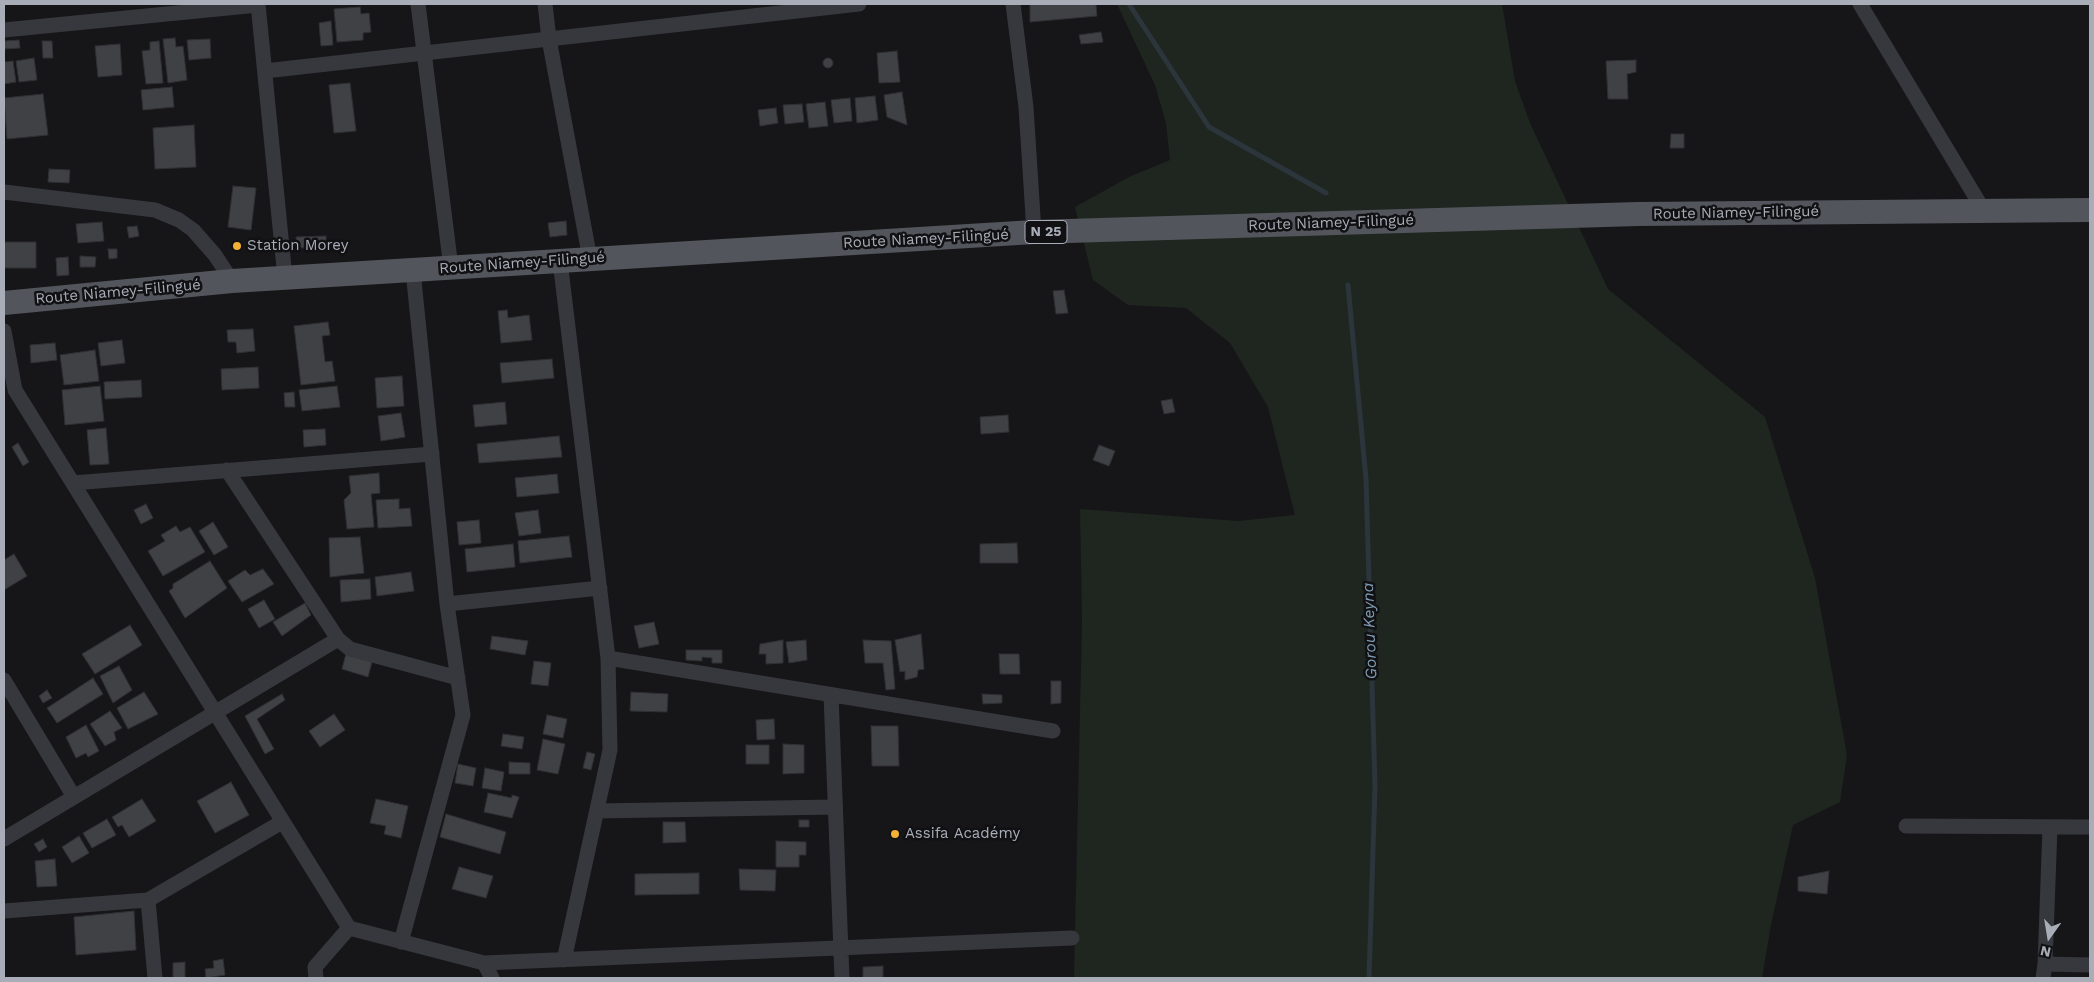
<!DOCTYPE html>
<html>
<head>
<meta charset="utf-8">
<style>
	body { margin:0 }
	#map { position:relative; width:2094px; height:982px; overflow:hidden; background:#161618; font-family:"Work Sans",sans-serif }
	canvas { display:block }
	.frame { position:absolute; inset:0; border:5px solid #a8adb8; pointer-events:none }
	.north { position:absolute; left:2024px; top:912px; width:50px; height:50px; -webkit-text-stroke:4px #111113; paint-order:stroke; rotate:193deg; font-size:14px; font-weight:700; line-height:20px; text-align:center; color:#a8adb8 }
	.north::after { content:''; display:block; margin:auto; width:18px; height:22px; background:#a8adb8; clip-path:polygon(50% 0,100% 100%,50% 72%,0 100%) }
</style>
</head>
<body>
<div id="map">
<canvas width="2094" height="982"></canvas>
<div class="frame"></div>
<div class="north">N</div>
</div>
<script>
const ctx = document.querySelector('canvas').getContext('2d');
ctx.lineJoin = 'round';
function paint(path, color) {
  ctx.fillStyle = color;
  ctx.fill(path, 'evenodd');
}
function toPath(rows) {
  const path = new Path2D();
  for (const r of rows) {
    if (r.length === 3) {
      path.moveTo(r[0] + r[2], r[1]);
      path.arc(r[0], r[1], r[2], 0, 2 * Math.PI);
      continue;
    }
    path.moveTo(r[0], r[1]);
    for (let i = 2; i < r.length; i += 2) path.lineTo(r[i], r[i + 1]);
  }
  return path;
}
function trace(path, color, width, dash) {
  ctx.strokeStyle = color;
  ctx.lineWidth = width;
  ctx.lineCap = dash ? 'butt' : 'round';
  ctx.setLineDash(dash || []);
  ctx.stroke(path);
}
function drawText(font, color, halo, rows, align = 'center') {
  ctx.font = font + ' "Work Sans",sans-serif';
  ctx.lineWidth = 5;
  ctx.setLineDash([]);
  ctx.textBaseline = 'middle';
  ctx.strokeStyle = halo;
  ctx.fillStyle = color;
  for (const [text, x, y, turn = 0] of rows) {
    ctx.save();
    ctx.translate(x, y);
    ctx.rotate((+turn || 0) * Math.PI / 180);
    ctx.textAlign = isNaN(turn) ? turn : align;
    if (halo) ctx.strokeText(text, 0, 0);
    ctx.fillText(text, 0, 0);
    ctx.restore();
  }
}
paint(toPath([
	[1117,4,1502,4,1515,81,1530,123,1608,289,1765,417,1815,578,1847,755,1840,802,1793,825,1771,925,1762,978,1074,978,1082,622,1080,509,1238,521,1295,515,1268,407,1230,343,1186,308,1128,305,1093,280,1075,207,1129,177,1170,160,1166,123,1155,85]
]), '#1e261f');
trace(toPath([
	[1129,4,1209,127,1326,193],
	[1348,285,1366,479,1375,786,1369,978]
]), '#2c353c', 5);
const building = toPath([
	[1030,4,1096,4,1097,16,1030,22,1030,4],
	[360,7,361,14,369,13,371,32,363,33,363,40,337,42,334,9,360,7],
	[331,21,333,45,321,46,319,23,331,21],
	[1101,32,1103,42,1081,44,1079,35,1101,32],
	[175,38,176,47,183,46,187,80,168,83,163,39,175,38],
	[210,39,211,58,189,60,187,40,210,39],
	[19,40,20,48,4,49,4,41,19,40],
	[42,41,52,41,53,58,43,58,42,41],
	[159,41,163,83,146,84,142,51,150,50,150,42,159,41],
	[120,44,122,75,98,77,95,46,120,44],
	[897,51,900,82,879,83,877,53,897,51],
	[828,63,5],
	[34,58,37,80,19,82,16,61,34,58],
	[1636,60,1636,72,1627,74,1628,99,1608,99,1606,61,1636,60],
	[13,61,16,82,4,84,4,62,13,61],
	[350,83,356,131,334,133,329,85,350,83],
	[172,87,174,107,143,110,141,90,172,87],
	[902,92,907,125,887,117,884,95,902,92],
	[43,94,48,135,7,139,4,98,43,94],
	[875,96,878,120,857,123,855,98,875,96],
	[850,98,852,121,834,123,831,100,850,98],
	[825,102,828,126,809,128,806,104,825,102],
	[802,104,804,122,785,124,783,105,802,104],
	[776,108,778,123,760,126,758,110,776,108],
	[194,125,196,167,155,169,153,128,194,125],
	[1671,134,1684,134,1684,148,1670,148,1671,134],
	[49,169,70,170,69,183,48,182,49,169],
	[233,186,256,188,251,230,228,227,233,186],
	[566,221,567,235,550,237,548,223,566,221],
	[102,222,104,241,78,243,76,224,102,222],
	[137,226,139,236,129,238,127,227,137,226],
	[326,236,326,247,297,248,296,237,326,236],
	[4,242,36,242,36,268,4,268,4,242],
	[108,249,117,249,117,258,109,259,108,249],
	[80,256,96,257,95,267,80,267,80,256],
	[68,257,69,275,57,276,56,258,68,257],
	[1064,290,1068,313,1056,314,1053,291,1064,290],
	[507,310,508,318,529,315,532,340,501,343,498,311,507,310],
	[328,322,330,335,322,336,325,362,332,361,335,381,301,385,294,326,328,322],
	[253,329,255,351,237,353,236,342,228,342,227,330,253,329],
	[122,340,125,363,101,366,98,343,122,340],
	[55,343,57,360,31,363,30,345,55,343],
	[95,350,99,381,64,385,60,355,95,350],
	[552,359,554,378,502,383,500,363,552,359],
	[258,367,259,388,222,390,221,369,258,367],
	[402,376,404,406,377,408,375,378,402,376],
	[141,380,142,397,105,399,104,382,141,380],
	[100,386,104,421,65,425,62,390,100,386],
	[337,386,340,407,302,411,299,390,337,386],
	[294,392,295,407,285,407,284,393,294,392],
	[1172,399,1175,412,1164,414,1161,401,1172,399],
	[505,402,507,424,475,427,473,405,505,402],
	[401,413,405,437,381,441,378,416,401,413],
	[1008,415,1009,432,981,434,980,417,1008,415],
	[106,428,109,464,90,465,87,430,106,428],
	[325,429,326,445,304,447,303,430,325,429],
	[559,436,562,457,479,463,477,444,559,436],
	[18,443,29,462,23,466,12,447,18,443],
	[1099,445,1115,451,1109,466,1093,460,1099,445],
	[379,473,380,493,371,494,374,527,347,529,344,500,351,493,349,476,379,473],
	[557,474,559,493,517,497,515,478,557,474],
	[399,499,399,509,410,508,412,526,378,528,376,500,399,499],
	[146,504,153,518,141,524,134,510,146,504],
	[538,510,541,533,519,536,515,513,538,510],
	[479,520,481,543,459,545,457,522,479,520],
	[213,522,228,547,214,555,199,531,213,522],
	[176,526,180,532,190,527,205,552,163,576,148,551,165,541,161,535,176,526],
	[569,536,572,557,520,563,518,541,569,536],
	[360,537,364,573,330,577,329,538,360,537],
	[1017,543,1018,563,980,563,980,544,1017,543],
	[513,544,515,567,467,572,465,549,513,544],
	[14,554,27,576,4,590,4,560,14,554],
	[210,561,227,588,185,618,169,591,173,588,173,584,210,561],
	[263,569,274,584,242,602,228,581,245,570,250,575,263,569],
	[411,572,414,591,377,596,375,577,411,572],
	[370,579,371,599,341,602,340,580,370,579],
	[264,600,275,619,259,628,248,609,264,600],
	[305,603,311,615,282,636,273,622,305,603],
	[654,622,659,644,639,648,634,626,654,622],
	[130,625,142,645,95,674,82,654,130,625],
	[921,634,924,669,918,670,917,677,905,680,905,671,900,672,895,640,921,634],
	[492,636,528,641,525,655,490,649,492,636],
	[783,640,783,663,766,664,766,654,759,654,760,644,783,640],
	[806,640,807,660,789,663,786,642,806,640],
	[863,640,891,641,895,689,886,690,883,663,865,663,863,640],
	[686,650,722,650,722,663,712,663,712,658,702,657,702,661,686,660,686,650],
	[346,654,372,662,368,677,342,669,346,654],
	[999,654,1019,654,1020,674,1000,674,999,654],
	[534,661,551,663,548,686,531,684,534,661],
	[119,666,132,690,113,703,100,676,119,666],
	[93,678,103,694,57,723,47,708,93,678],
	[1051,681,1061,681,1061,703,1051,704,1051,681],
	[47,690,52,698,43,703,39,696,47,690],
	[144,692,158,714,128,729,117,708,144,692],
	[631,692,668,694,667,712,630,711,631,692],
	[282,694,285,700,257,719,274,749,265,754,245,716,282,694],
	[982,694,1002,695,1002,703,983,704,982,694],
	[110,711,122,728,114,732,116,740,105,746,90,724,110,711],
	[334,714,345,730,320,747,309,731,334,714],
	[547,715,567,719,563,738,543,734,547,715],
	[774,719,775,739,757,740,756,720,774,719],
	[86,725,99,751,88,757,86,753,76,758,66,737,86,725],
	[871,726,898,726,899,766,872,766,871,726],
	[503,734,524,737,522,749,501,746,503,734],
	[543,739,565,744,558,774,537,770,543,739],
	[783,744,804,745,804,773,783,774,783,744],
	[746,745,769,745,769,764,746,764,746,745],
	[587,752,595,754,591,770,583,768,587,752],
	[509,762,530,763,530,774,509,774,509,762],
	[458,764,476,768,473,786,455,783,458,764],
	[485,768,504,772,501,791,482,788,485,768],
	[231,782,249,815,215,833,197,801,231,782],
	[488,793,512,798,512,795,519,797,512,818,484,812,488,793],
	[142,799,156,821,129,837,122,825,118,827,112,817,142,799],
	[376,799,408,806,401,838,384,834,386,826,370,823,376,799],
	[446,814,506,832,500,854,440,837,446,814],
	[107,819,116,835,92,848,83,833,107,819],
	[799,820,809,820,809,827,799,827,799,820],
	[663,822,685,822,686,842,663,843,663,822],
	[79,836,89,853,72,863,62,847,79,836],
	[43,839,47,847,39,852,34,844,43,839],
	[776,841,806,842,806,855,799,855,799,867,776,867,776,841],
	[55,859,57,886,37,887,35,861,55,859],
	[459,867,493,876,486,898,452,889,459,867],
	[739,869,776,870,775,891,740,890,739,869],
	[1829,871,1827,894,1798,891,1798,877,1829,871],
	[699,873,699,894,635,895,635,874,699,873],
	[134,911,136,950,76,955,74,917,134,911],
	[223,959,225,975,206,978,205,969,214,968,213,961,223,959],
	[185,962,185,978,173,978,173,963,185,962],
	[883,966,883,978,863,978,863,967,883,966]
]);
paint(building, '#404145');
trace(building, '#303034', 1);
trace(toPath([
	[258,4,285,278],
	[418,4,451,268],
	[545,4,549,39,590,259],
	[1013,4,1026,107,1034,232],
	[1860,4,1984,211],
	[4,30,258,5],
	[265,71,859,4],
	[4,192,155,210,179,220,193,230,215,255,232,281],
	[560,261,608,658,610,750,564,960],
	[4,331,15,390,349,928,484,963,492,978],
	[227,470,338,639,350,649,458,678],
	[73,483,432,454],
	[447,604,600,588],
	[608,658,1053,731],
	[4,680,74,797],
	[831,695,842,978],
	[597,811,835,807],
	[1906,826,2090,827],
	[4,839,338,639],
	[148,900,155,978],
	[4,911,148,900,282,822],
	[401,942,463,715,447,604,413,271],
	[484,963,1072,938],
	[2045,964,2090,965],
	[316,978,315,967,349,928],
	[2043,978,2045,964,2050,827]
]), '#37383d', 15);
trace(toPath([
	[4,303,232,281,1034,232,1638,214,2090,210]
]), '#53555c', 24);
for (const [x, y, r, color] of [
	[237,246,5,"#f2b134"],
	[895,834,5,"#f2b134"]
]) {
  const dot = new Path2D();
  dot.arc(x, y, r, 0, 2 * Math.PI);
  ctx.fillStyle = color;
  ctx.fill(dot);
  trace(dot, '#111113', 2);
}
for (const [x, y, w] of [
	[1046,232,42]
]) {
  const box = new Path2D();
  box.roundRect(x - w / 2, y - 11.5, w, 23, 4);
  ctx.fillStyle = '#111113';
  ctx.fill(box);
  trace(box, '#a8adb8', 1);
}
drawText('bold 14px', '#a8adb8', null, [
	["N 25",1046,232]
]);
drawText('15px', '#a8adb8', '#111113', [
	["Route Niamey-Filingué",1736,213,-1],
	["Route Niamey-Filingué",1331,223,-2],
	["Route Niamey-Filingué",926,239,-3],
	["Route Niamey-Filingué",522,263,-4],
	["Route Niamey-Filingué",118,292,-5]
]);
drawText('15px', '#a8adb8', '#111113', [
	["Station Morey",247,246],
	["Assifa Académy",905,834]
], 'left');
drawText('italic 16px', '#7f9bb3', '#111113', [
	["Gorou Keyna",1370,631,-92]
]);
</script>
</body>
</html>
